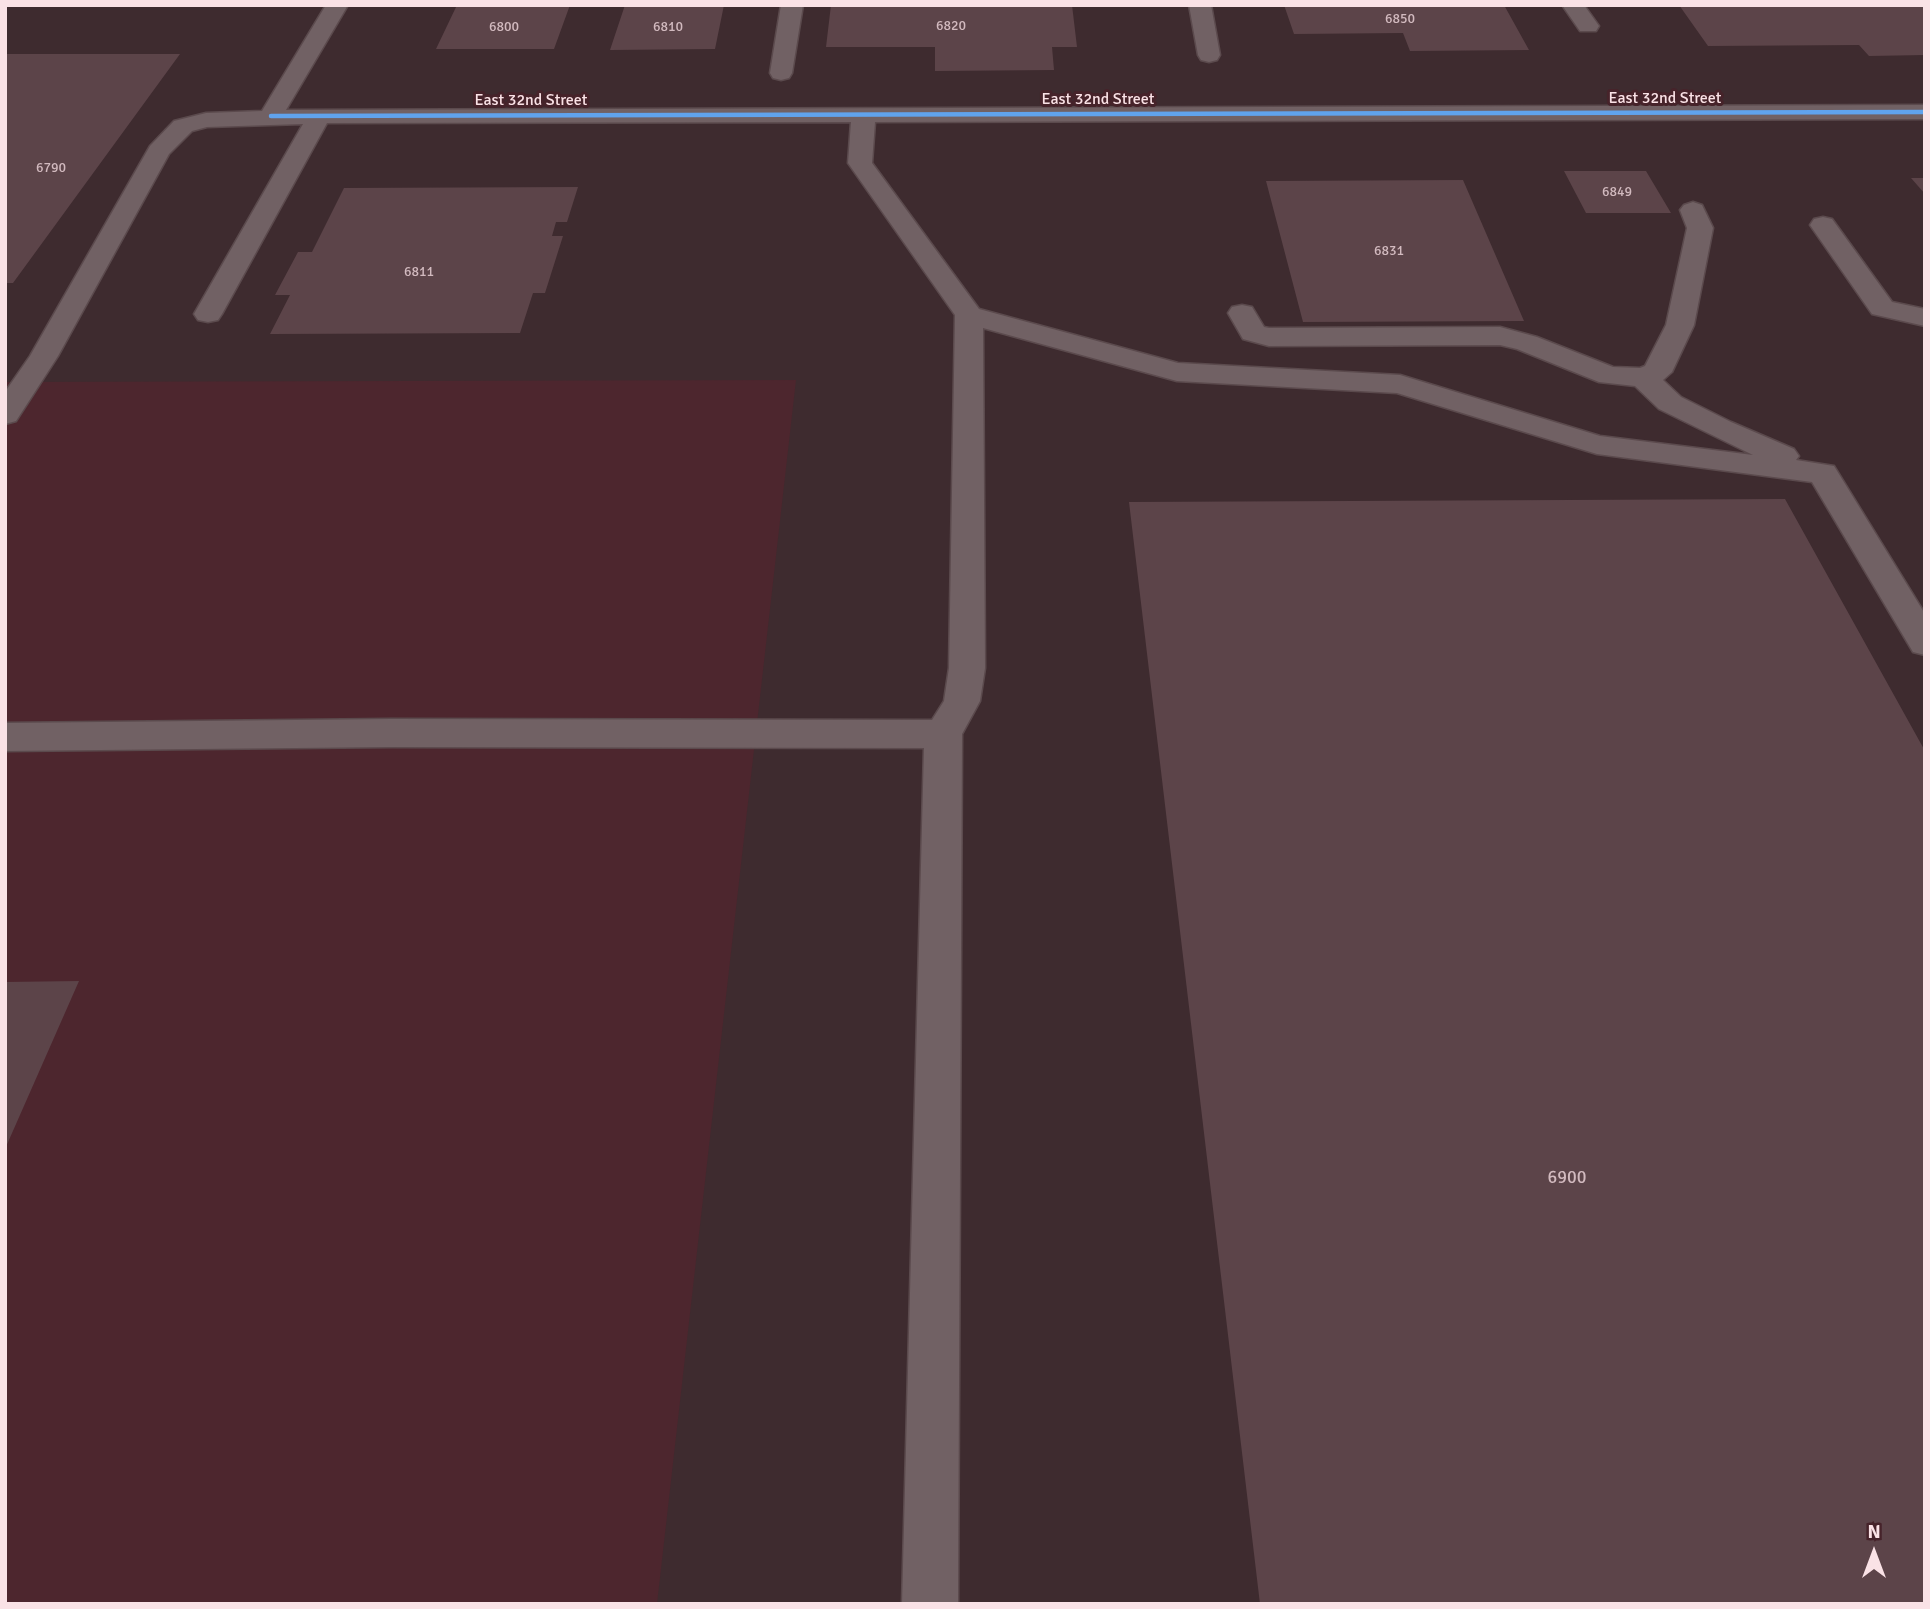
<!DOCTYPE html>
<html>
<head>
<meta charset="utf-8">
<style>
	body { margin:0 }
	#map { position:relative; width:1930px; height:1609px; overflow:hidden; background:#3e2b2f; font-family:Signika,sans-serif }
	canvas { display:block }
	.frame { position:absolute; inset:0; border:7px solid #fae2e6; pointer-events:none }
	.north { position:absolute; left:1839px; top:1518px; width:70px; height:70px; -webkit-text-stroke:5px #46232a; paint-order:stroke; rotate:0deg; font-size:19px; font-weight:700; line-height:28px; text-align:center; color:#fae2e6 }
	.north::after { content:''; display:block; margin:auto; width:24px; height:32px; background:#fae2e6; clip-path:polygon(50% 0,100% 100%,50% 72%,0 100%) }
</style>
</head>
<body>
<div id="map">
<canvas width="1930" height="1609"></canvas>
<div class="frame"></div>
<div class="north">N</div>
</div>
<script>
const ctx = document.querySelector('canvas').getContext('2d');
ctx.lineJoin = 'round';
function paint(path, color) {
  ctx.fillStyle = color;
  ctx.fill(path, 'evenodd');
}
function toPath(rows) {
  const path = new Path2D();
  for (const r of rows) {
    path.moveTo(r[0], r[1]);
    for (let i = 2; i < r.length; i += 2) path.lineTo(r[i], r[i + 1]);
  }
  return path;
}
function trace(path, color, width, dash) {
  ctx.strokeStyle = color;
  ctx.lineWidth = width;
  ctx.lineCap = dash ? 'butt' : 'round';
  ctx.setLineDash(dash || []);
  ctx.stroke(path);
}
function drawText(font, color, halo, rows, align = 'center') {
  ctx.font = font + ' Signika,sans-serif';
  ctx.lineWidth = 6;
  ctx.setLineDash([]);
  ctx.textBaseline = 'middle';
  ctx.strokeStyle = halo;
  ctx.fillStyle = color;
  for (const [text, x, y, turn = 0] of rows) {
    ctx.save();
    ctx.translate(x, y);
    ctx.rotate((+turn || 0) * Math.PI / 180);
    ctx.textAlign = isNaN(turn) ? turn : align;
    if (halo) ctx.strokeText(text, 0, 0);
    ctx.fillText(text, 0, 0);
    ctx.restore();
  }
}
paint(toPath([
	[796,380,657,1604,5,1604,5,382]
]), '#4d262e');
paint(toPath([
	[457,5,570,5,554,49,436,49],
	[625,5,724,5,715,49,610,50],
	[831,5,1072,5,1077,47,1052,47,1054,70,935,71,935,47,826,47],
	[1284,5,1504,5,1529,50,1410,51,1403,33,1294,34],
	[1679,5,1925,5,1925,55,1869,56,1859,45,1708,46],
	[5,54,180,54,13,283,5,283],
	[1564,171,1646,171,1671,213,1586,213],
	[1911,178,1925,178,1925,194],
	[1463,180,1524,321,1303,322,1266,181],
	[578,187,567,222,556,222,552,236,563,236,545,293,533,293,520,333,270,334,290,295,275,295,298,252,312,252,344,188],
	[1785,499,1925,751,1925,1604,1260,1604,1129,502],
	[79,981,5,1149,5,982]
]), '#5c4449');
const minor = toPath([
	[326,5,348,5,286,110,1925,105,1925,119,875,122,872,163,979,309,1178,363,1400,375,1600,436,1753,455,1659,409,1635,386,1599,382,1517,349,1500,345,1269,346,1243,339,1228,313,1232,307,1242,305,1252,307,1264,327,1269,328,1500,327,1537,337,1613,367,1640,368,1645,366,1666,325,1687,228,1680,210,1684,205,1693,202,1702,205,1713,228,1694,325,1672,372,1663,380,1681,397,1731,422,1794,449,1799,456,1796,460,1834,466,1925,614,1925,655,1913,652,1812,482,1597,454,1397,393,1177,381,983,328,985,668,980,701,962,734,958,1604,902,1604,924,748,391,747,5,751,5,723,391,719,932,720,944,701,949,668,955,315,848,163,851,122,327,123,222,314,218,320,208,322,198,320,194,314,303,124,207,127,192,131,169,154,58,356,16,421,5,424,5,392,30,356,150,146,174,121,206,113,262,111,326,5],
	[781,5,803,5,792,73,789,78,781,80,773,78,770,73,781,5],
	[1189,5,1211,5,1220,55,1217,60,1209,62,1201,60,1198,55,1189,5],
	[1562,5,1584,5,1599,26,1596,31,1580,31,1562,5],
	[1823,217,1832,219,1892,302,1925,309,1925,326,1872,314,1810,225,1814,219,1823,217]
]);
trace(minor, '#5b4a4d', 3);
paint(minor, '#716164');
trace(toPath([
	[271,116,1925,112]
]), '#60a3ed', 4.5);
drawText('14px', '#d2babf', null, [
	["6850",1400,19],
	["6820",951,26],
	["6800",504,27],
	["6810",668,27],
	["6790",51,168],
	["6849",1617,192],
	["6831",1389,251],
	["6811",419,272]
]);
drawText('16px', '#fae2e6', '#46232a', [
	["East 32nd Street",1665,99],
	["East 32nd Street",1098,100],
	["East 32nd Street",531,101]
]);
drawText('18px', '#d2babf', null, [
	["6900",1567,1178]
]);
</script>
</body>
</html>
